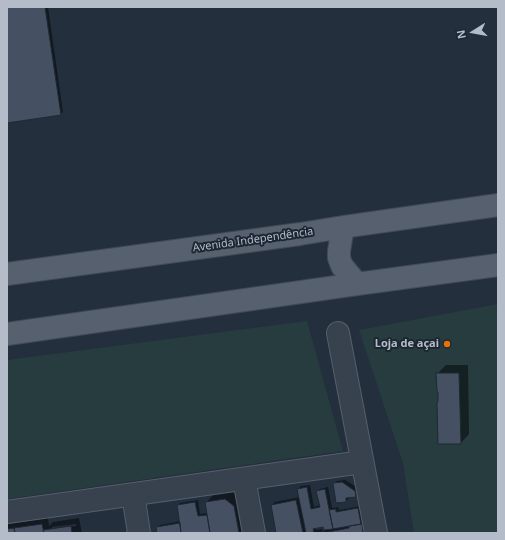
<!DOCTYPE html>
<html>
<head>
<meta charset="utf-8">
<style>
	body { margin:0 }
	#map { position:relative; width:505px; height:540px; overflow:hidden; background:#242f3e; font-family:"Noto Sans",sans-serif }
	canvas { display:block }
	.frame { position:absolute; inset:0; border:8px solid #b4bcc9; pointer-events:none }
	.north { position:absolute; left:453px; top:12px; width:40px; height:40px; -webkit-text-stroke:3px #1d2633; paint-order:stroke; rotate:259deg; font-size:11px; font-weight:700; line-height:16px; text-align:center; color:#b4bcc9 }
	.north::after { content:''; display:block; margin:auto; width:14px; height:18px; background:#b4bcc9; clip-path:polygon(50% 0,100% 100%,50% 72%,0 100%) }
</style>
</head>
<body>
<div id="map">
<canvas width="505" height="540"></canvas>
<div class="frame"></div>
<div class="north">N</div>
</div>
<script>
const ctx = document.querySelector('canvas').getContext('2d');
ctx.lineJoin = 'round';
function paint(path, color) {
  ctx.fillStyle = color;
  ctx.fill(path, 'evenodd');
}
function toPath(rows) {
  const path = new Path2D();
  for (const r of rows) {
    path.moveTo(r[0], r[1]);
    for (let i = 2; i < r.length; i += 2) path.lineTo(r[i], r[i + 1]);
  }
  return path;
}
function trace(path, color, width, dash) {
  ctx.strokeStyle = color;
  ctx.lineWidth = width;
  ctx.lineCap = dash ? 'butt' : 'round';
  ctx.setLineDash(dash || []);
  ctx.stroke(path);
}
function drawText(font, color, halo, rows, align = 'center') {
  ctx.font = font + ' "Noto Sans",sans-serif';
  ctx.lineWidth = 4;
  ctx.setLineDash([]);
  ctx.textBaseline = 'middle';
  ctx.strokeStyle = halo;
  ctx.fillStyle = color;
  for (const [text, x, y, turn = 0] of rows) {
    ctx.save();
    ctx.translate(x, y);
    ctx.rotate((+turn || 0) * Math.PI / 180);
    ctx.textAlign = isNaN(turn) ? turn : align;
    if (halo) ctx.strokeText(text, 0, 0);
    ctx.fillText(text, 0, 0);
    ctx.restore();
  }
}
paint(toPath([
	[498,304,498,533,414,533,403,463,359,330],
	[307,321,343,451,7,499,7,360]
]), '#263c3f');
paint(toPath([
	[7,7,48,7,63,112,60,114,7,122],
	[446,365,468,365,469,434,461,443,439,401,437,374],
	[345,480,358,488,358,493,356,496,348,497,349,498,346,501,334,484,337,481],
	[310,485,314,507,320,505,318,491,320,489,328,487,332,508,338,507,339,510,361,506,373,533,277,533,272,505,275,502,300,497,298,489,301,486],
	[324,526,325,530,323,532,322,529,316,530,316,527],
	[234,491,242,497,246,533,158,533,157,528,160,525,181,521,178,505,180,503,198,500,200,514,208,513,206,503,214,494],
	[48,518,49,526,53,522,79,518,82,533,7,533,7,524],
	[76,524,76,526,52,529,52,527]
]), '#0007');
const building = toPath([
	[7,7,45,7,61,115,7,123,7,7],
	[436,373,459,373,461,444,438,444,437,403,438,401,438,392,437,391,436,373],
	[342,482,355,491,356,497,346,498,346,502,336,503,333,483,342,482],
	[307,487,311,509,320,507,316,491,325,489,333,529,324,530,323,527,313,529,314,532,306,533,297,489,307,487],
	[225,499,234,506,239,533,210,533,205,502,225,499],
	[296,500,303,533,276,533,271,505,296,500],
	[195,502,198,516,207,515,210,533,181,533,177,505,195,502],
	[358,508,361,524,333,529,329,510,336,509,336,512,358,508],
	[180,523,181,533,157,533,156,527,180,523],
	[42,524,44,533,15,533,14,528,42,524],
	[362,524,363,533,323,533,349,528,349,526,362,524],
	[71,526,72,533,44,533,43,530,71,526],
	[14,528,15,533,7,533,7,529,14,528]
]);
paint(building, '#455162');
trace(building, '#1f2835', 1);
const minor = toPath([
	[338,333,376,533],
	[244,479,254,533],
	[133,494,139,533],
	[7,512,362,462]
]);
const major = toPath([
	[343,227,339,251,339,258,342,266,357,284],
	[7,274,300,234,343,227,498,205],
	[7,334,357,284,498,265]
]);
trace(minor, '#565f6c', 24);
trace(major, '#414a57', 24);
trace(minor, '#38414e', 22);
trace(major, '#56606e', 22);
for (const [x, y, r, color] of [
	[447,344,4,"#e8710a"]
]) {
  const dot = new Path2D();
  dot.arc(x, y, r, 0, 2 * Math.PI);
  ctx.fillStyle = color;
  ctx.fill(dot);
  trace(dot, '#1d2633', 1.5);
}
drawText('11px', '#b4bcc9', '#1d2633', [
	["Avenida Independência",253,240,-8]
]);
drawText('bold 11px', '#b4bcc9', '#1d2633', [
	["Loja de açai",439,344]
], 'right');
</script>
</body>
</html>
